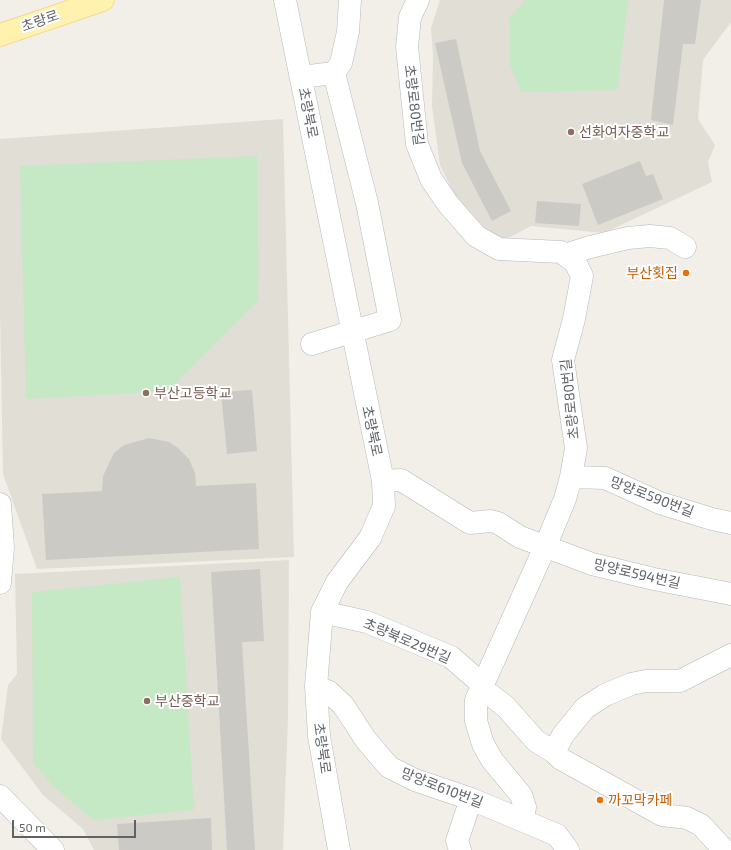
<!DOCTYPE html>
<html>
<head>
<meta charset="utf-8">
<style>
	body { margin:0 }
	#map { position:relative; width:731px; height:850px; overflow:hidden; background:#f1efe8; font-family:"Exo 2",sans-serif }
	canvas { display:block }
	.scale { position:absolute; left:12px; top:820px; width:124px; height:18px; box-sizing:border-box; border:2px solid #5f6368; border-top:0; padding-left:5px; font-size:12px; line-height:14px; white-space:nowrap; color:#5f6368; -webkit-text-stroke:3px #fff; paint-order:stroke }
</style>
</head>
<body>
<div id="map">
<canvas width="731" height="850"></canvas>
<div class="scale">50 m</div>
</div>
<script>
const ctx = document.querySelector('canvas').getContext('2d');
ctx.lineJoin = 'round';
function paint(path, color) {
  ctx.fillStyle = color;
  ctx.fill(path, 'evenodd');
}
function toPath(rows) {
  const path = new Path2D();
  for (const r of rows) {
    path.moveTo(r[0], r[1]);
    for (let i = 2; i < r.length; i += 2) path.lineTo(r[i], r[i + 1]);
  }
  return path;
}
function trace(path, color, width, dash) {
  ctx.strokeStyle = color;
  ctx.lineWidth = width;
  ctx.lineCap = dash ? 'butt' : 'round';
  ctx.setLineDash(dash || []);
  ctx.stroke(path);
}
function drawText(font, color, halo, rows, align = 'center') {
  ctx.font = font + ' "Exo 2","Noto Sans KR",sans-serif';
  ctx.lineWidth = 4;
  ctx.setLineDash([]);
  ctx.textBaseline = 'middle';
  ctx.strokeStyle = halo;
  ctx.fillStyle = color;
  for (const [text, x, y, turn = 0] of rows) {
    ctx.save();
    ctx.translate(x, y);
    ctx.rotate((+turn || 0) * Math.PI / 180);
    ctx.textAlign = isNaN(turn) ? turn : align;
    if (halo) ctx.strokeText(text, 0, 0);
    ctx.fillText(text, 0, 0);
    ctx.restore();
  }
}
paint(toPath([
	[440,0,731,0,731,22,703,60,698,119,715,145,708,162,712,182,604,233,531,226,505,240,488,232,454,194,440,165,432,106,433,54,431,28],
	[283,119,294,557,37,569,3,474,0,313,0,139],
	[289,560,288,717,283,850,94,850,83,829,43,795,1,739,8,685,17,674,15,574]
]), '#e1ded6');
paint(toPath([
	[525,0,628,0,617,90,521,92,510,66,510,18],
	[257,156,258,301,168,391,26,399,20,166],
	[180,577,194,810,94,820,53,786,33,762,32,592]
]), '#c5e8c5');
paint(toPath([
	[664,0,701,0,695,44,683,44,673,125,651,120],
	[456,39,480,151,511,211,492,221,462,163,435,43],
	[640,161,646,176,653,174,663,199,598,225,582,184],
	[537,201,581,204,579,226,535,223],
	[252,390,257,451,227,454,221,392],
	[149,438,169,442,178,448,189,459,195,473,196,486,256,483,259,549,46,560,42,494,102,491,103,476,114,453,124,445],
	[260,569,264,641,242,642,255,850,227,850,211,572],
	[211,818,212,850,119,850,117,824]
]), '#cccac5');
const minor = toPath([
	[285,0,383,481,384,506,370,538,337,582,322,612,316,686,319,736,339,850],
	[418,0,410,17,407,47,417,144,431,179,448,204,476,236,499,249,561,252,575,262,582,276,574,319,563,360,576,448,571,477,565,499,545,547,476,700,476,721,483,744,492,760,521,795,525,807,523,819],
	[334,73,341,63,348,32,350,0],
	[301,77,334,73,367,203,390,320,312,344],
	[565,255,590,247,628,238,650,236,670,238,685,247],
	[571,477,605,478,660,503,712,519,731,523],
	[383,481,401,480,470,523,491,521,498,523,520,537,592,564,654,579,731,594],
	[0,504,3,547,0,583],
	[322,612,367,622,451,657,483,685],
	[316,686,329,692,343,705,366,740,389,767,415,780,471,799,557,835,568,850],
	[481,690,492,696,506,707,536,741,554,752,561,759,662,815,687,818,701,825,724,850],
	[554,752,563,735,585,708,605,695,631,684,646,681,680,681,731,655],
	[0,796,53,850],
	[460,850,457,841,471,799]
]);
const major = toPath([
	[0,35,103,0]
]);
trace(minor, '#b5b8bc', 23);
trace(major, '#f2c960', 23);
trace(minor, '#fff', 22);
trace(major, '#fff2af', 22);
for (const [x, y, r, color] of [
	[571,132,4,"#8d6e63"],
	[686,273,4,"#e8710a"],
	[146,393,4,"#8d6e63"],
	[147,701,4,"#8d6e63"],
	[600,800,4,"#e8710a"]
]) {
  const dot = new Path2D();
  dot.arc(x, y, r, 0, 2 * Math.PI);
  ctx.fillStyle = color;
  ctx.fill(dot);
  trace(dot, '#fff', 1.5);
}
drawText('14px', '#5f6368', '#fff', [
	["초량로",40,21,-19],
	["초량로80번길",414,105,83],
	["초량북로",308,113,79],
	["초량로80번길",570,399,-96],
	["초량북로",372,431,78],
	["망양로590번길",652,497,21],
	["망양로594번길",637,574,13],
	["초량북로29번길",407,641,23],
	["초량북로",322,748,82],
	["망양로610번길",442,788,21]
]);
drawText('14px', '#785e54', '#fff', [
	["선화여자중학교",579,132],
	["부산고등학교",154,393],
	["부산중학교",155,701]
], 'left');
drawText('14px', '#c56008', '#fff', [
	["부산횟집",678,273],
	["까꼬막카페",608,800,"left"]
], 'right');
</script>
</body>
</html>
